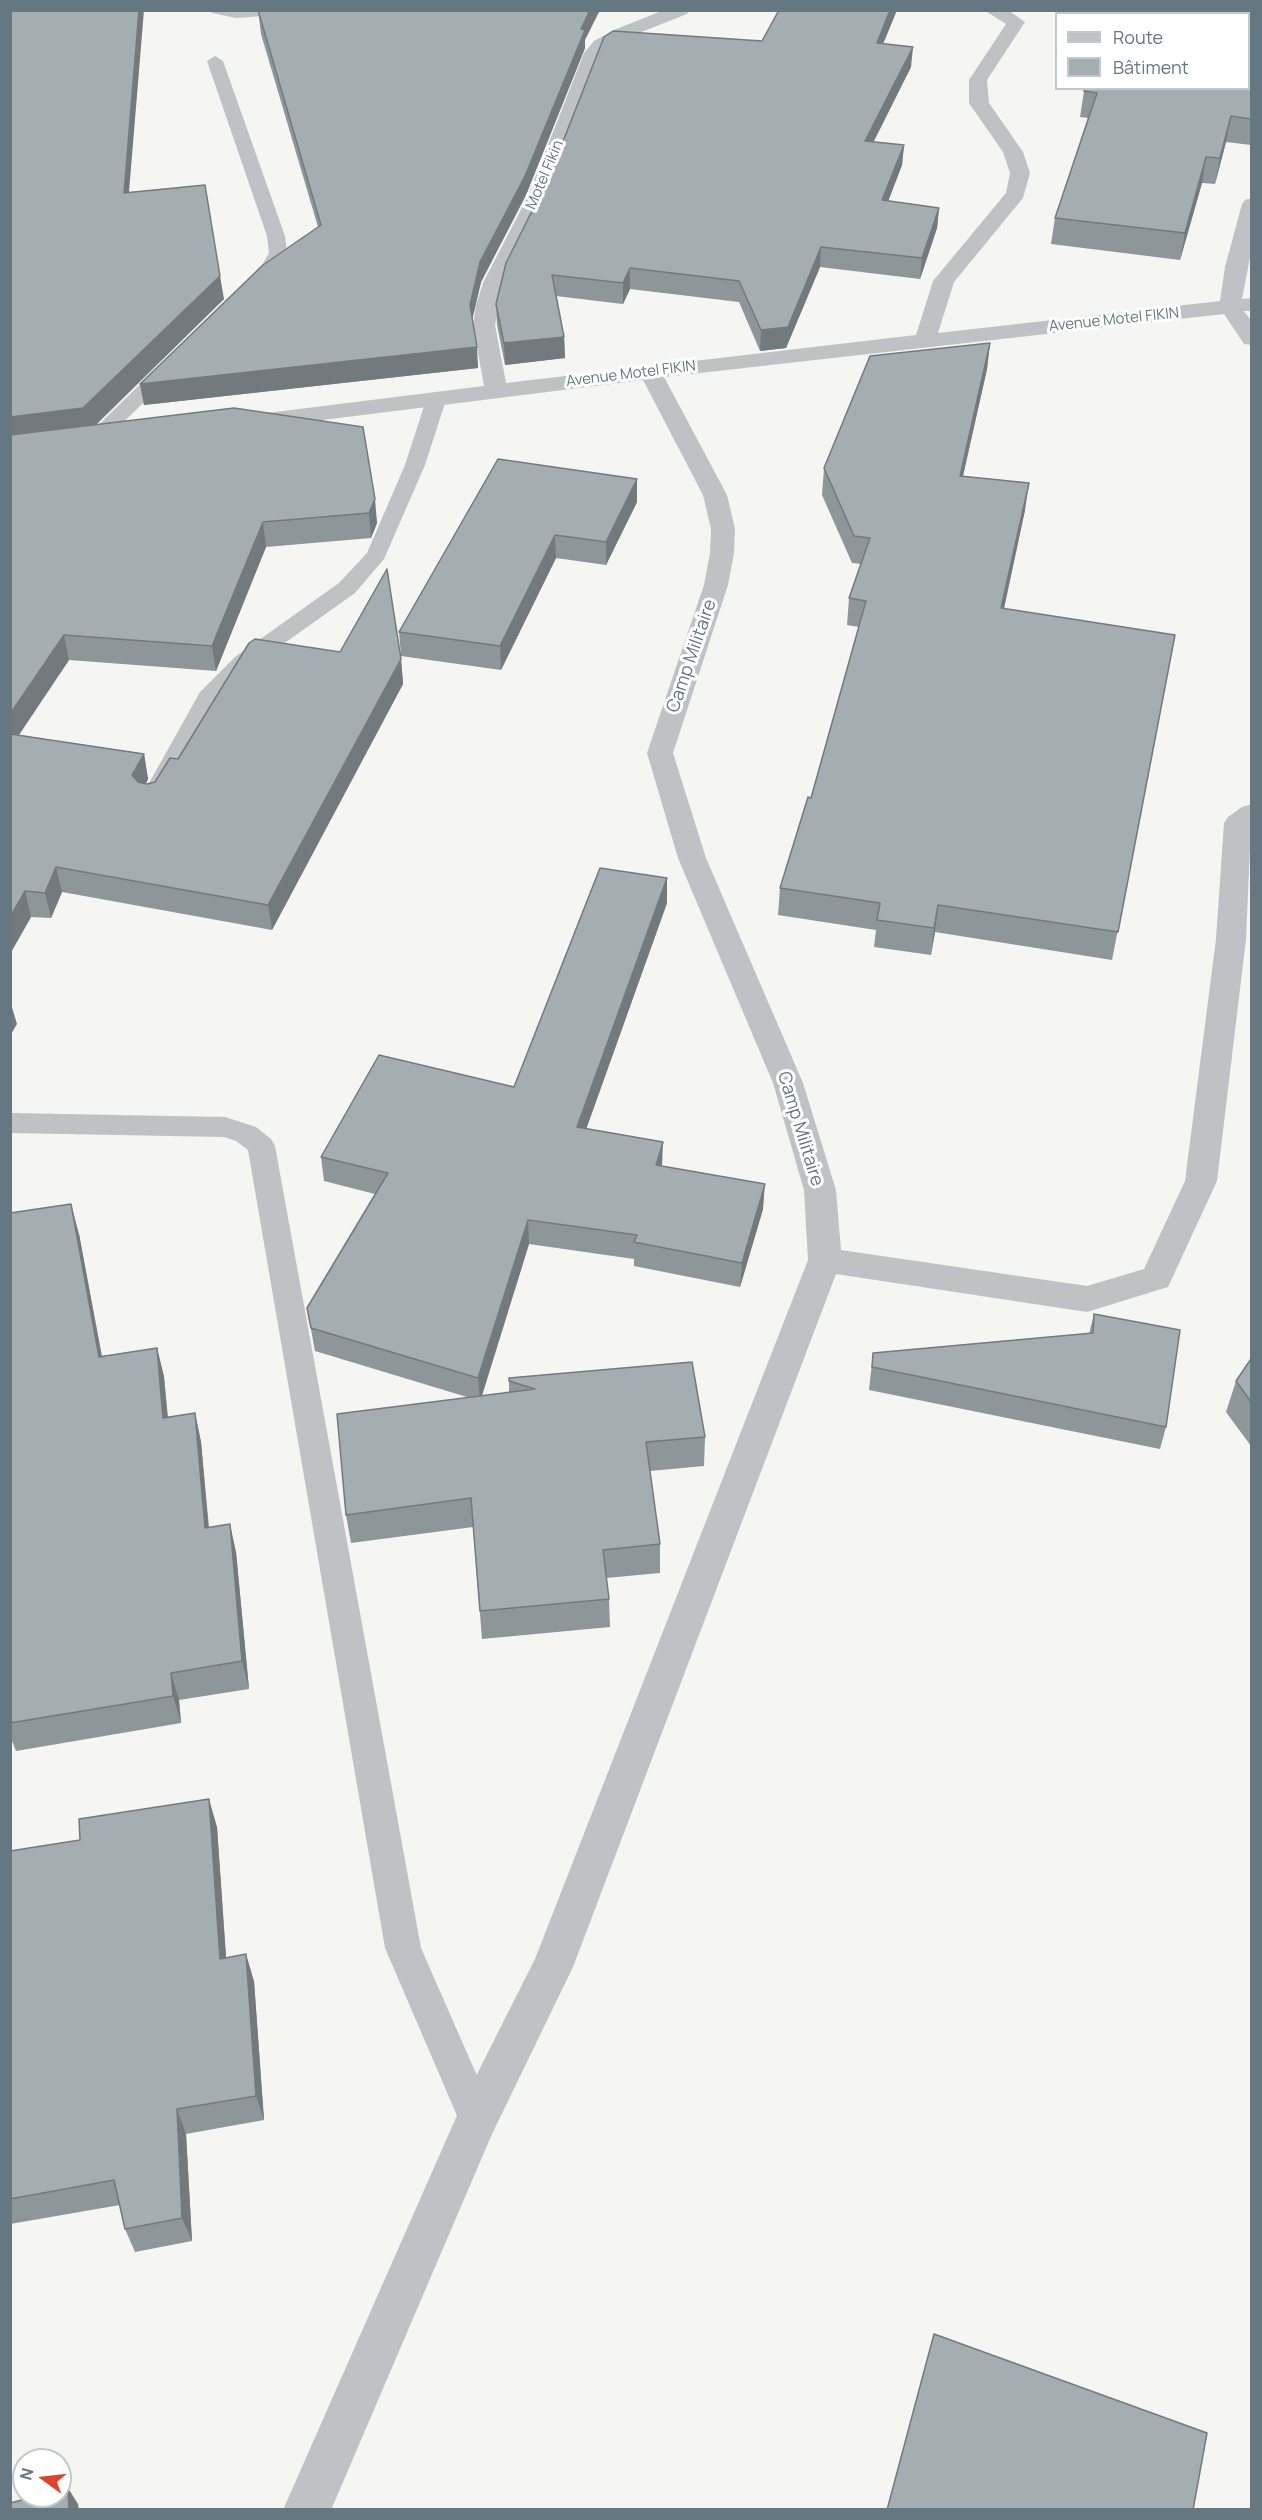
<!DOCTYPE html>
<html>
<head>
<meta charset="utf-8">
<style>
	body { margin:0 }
	#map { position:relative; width:1262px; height:2520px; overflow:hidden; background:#f5f5f1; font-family:Manrope,sans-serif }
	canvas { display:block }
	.frame { position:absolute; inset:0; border:12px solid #657781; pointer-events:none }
	.legend { position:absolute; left:1055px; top:12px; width:195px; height:78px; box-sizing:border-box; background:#fff; border:2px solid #c1c9cd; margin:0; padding:8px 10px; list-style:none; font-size:18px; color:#657781 }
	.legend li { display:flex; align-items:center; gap:12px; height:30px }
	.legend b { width:30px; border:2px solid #c1c9cd }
	.north { position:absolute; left:12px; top:2448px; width:60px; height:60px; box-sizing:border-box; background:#fff; border:2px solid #c1c9cd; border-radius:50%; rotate:285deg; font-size:16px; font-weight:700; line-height:24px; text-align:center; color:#657781 }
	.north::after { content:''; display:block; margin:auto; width:21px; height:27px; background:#db452b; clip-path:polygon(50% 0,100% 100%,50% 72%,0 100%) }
</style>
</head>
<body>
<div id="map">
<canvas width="1262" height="2520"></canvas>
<div class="frame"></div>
<ul class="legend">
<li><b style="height:8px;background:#bec2c5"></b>Route</li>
<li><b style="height:16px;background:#a4aeb2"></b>Bâtiment</li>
</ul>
<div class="north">N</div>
</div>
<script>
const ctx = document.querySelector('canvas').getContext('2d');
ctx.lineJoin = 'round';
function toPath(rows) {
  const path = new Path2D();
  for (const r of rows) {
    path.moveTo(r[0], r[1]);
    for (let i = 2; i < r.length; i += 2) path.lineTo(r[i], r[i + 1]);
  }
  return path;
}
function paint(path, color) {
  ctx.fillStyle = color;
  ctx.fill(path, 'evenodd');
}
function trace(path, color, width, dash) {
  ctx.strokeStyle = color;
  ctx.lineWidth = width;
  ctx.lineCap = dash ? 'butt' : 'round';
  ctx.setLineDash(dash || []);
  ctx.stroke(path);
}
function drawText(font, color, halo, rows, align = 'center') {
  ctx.font = font + ' Manrope,sans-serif';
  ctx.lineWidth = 6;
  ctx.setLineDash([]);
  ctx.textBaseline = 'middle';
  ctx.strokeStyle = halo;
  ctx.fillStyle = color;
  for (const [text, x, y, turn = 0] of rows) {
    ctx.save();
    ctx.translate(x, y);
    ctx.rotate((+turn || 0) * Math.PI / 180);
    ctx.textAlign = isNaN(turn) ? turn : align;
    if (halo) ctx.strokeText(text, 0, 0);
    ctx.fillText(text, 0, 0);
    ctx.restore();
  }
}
paint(toPath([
	[210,10,283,10,276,15,236,18,212,13,210,10],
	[215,56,223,61,285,236,287,253,278,268,260,288,253,290,246,288,244,284,262,265,269,253,267,236,207,61,215,56],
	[169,361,176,363,179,367,176,371,100,445,86,445,83,441,86,437,162,363,169,361],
	[436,394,443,396,446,400,425,465,384,559,355,593,251,667,218,700,164,797,156,799,148,797,144,792,200,692,235,657,339,583,367,553,405,465,426,400,429,396,436,394],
	[10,1113,225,1117,256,1127,271,1139,275,1146,421,1948,496,2119,490,2132,477,2138,464,2132,385,1948,248,1150,236,1141,224,1137,10,1133,10,1113]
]), '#bec2c5');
paint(toPath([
	[664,10,690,10,687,14,626,38,602,55,548,196,505,283,495,325,506,383,916,335,933,281,1006,193,1010,173,1003,152,969,103,969,80,1006,24,984,10,1008,10,1025,22,987,80,989,103,1023,152,1030,173,1023,198,954,282,938,333,1220,301,1225,267,1242,204,1245,200,1252,198,1252,247,1242,299,1252,298,1252,311,1244,311,1252,322,1252,345,1244,344,1224,314,664,377,727,495,735,529,734,553,728,585,673,753,706,858,803,1083,836,1190,841,1250,1087,1286,1144,1269,1185,1181,1216,939,1224,823,1228,817,1242,807,1252,804,1246,939,1217,1181,1168,1287,1087,1312,836,1274,573,1967,492,2134,331,2510,283,2510,462,2104,535,1959,808,1260,804,1190,773,1083,678,858,647,753,704,585,710,553,711,529,703,495,643,380,251,429,243,427,240,422,243,417,251,415,484,386,473,325,476,305,483,283,528,196,584,53,594,41,614,30,664,10]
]), '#bec2c5');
paint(toPath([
	[10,10,129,192,224,299,96,425,363,427,377,523,371,538,266,547,216,671,69,660,19,735,144,754,148,779,146,784,155,782,178,759,340,652,401,659,403,684,272,930,62,892,51,918,31,917,10,954],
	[258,10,585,40,585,48,526,195,481,282,472,319,478,368,144,405,140,384,318,227,261,34],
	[779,10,897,10,883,44,911,67,873,142,904,145,902,165,888,201,939,208,937,228,920,279,820,267,786,348,760,351,739,302,630,289,623,304,556,296,564,337,565,358,505,365,497,325,496,304,762,41],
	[1251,10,1251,145,1226,142,1215,184,1202,183,1180,260,1051,244,1055,218,1088,118,1080,117,1084,91],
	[990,343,987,369,963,476,1025,510,1004,609,1175,635,1112,960,935,932,931,955,874,947,876,930,778,915,780,888,811,798,859,627,847,625,849,598,861,564,852,563,822,495,824,468],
	[498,459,637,502,606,565,556,558,501,670,401,656,399,632],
	[667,878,667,903,586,1129,662,1166,763,1209,740,1287,634,1266,634,1259,529,1244,482,1396,509,1392,509,1381,705,1437,704,1466,650,1471,660,1544,660,1573,606,1578,609,1599,610,1627,482,1639,473,1527,351,1543,346,1515,467,1397,315,1351,307,1308,375,1194,324,1181,321,1157,514,1087],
	[10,1213,79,1234,102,1356,157,1348,164,1377,168,1417,195,1413,201,1442,209,1527,236,1552,249,1689,179,1700,181,1723,16,1751,10,1736],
	[1094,1314,1166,1427,1160,1449,869,1390,873,1353,1089,1334],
	[1251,1359,1251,1446,1226,1412,1236,1381],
	[217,1827,226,1958,254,1981,264,2120,186,2134,192,2241,135,2252,125,2229,120,2205,10,2224,10,1851],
	[934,2334,1193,2510,887,2510]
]), '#8d9699');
paint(toPath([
	[139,10,144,10,127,216,124,193],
	[590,10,600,10,585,40,585,48,526,195,481,282,471,325,470,305,480,262,581,29],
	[890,10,897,10,875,63,877,43],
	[913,47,911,67,864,161,865,141],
	[1231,116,1226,142,1215,184,1220,158],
	[904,145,902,165,881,220,882,200],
	[1206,157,1202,183,1180,260,1185,233],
	[939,208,937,228,920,279,922,258],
	[821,247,820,267,786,348,760,351,761,330],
	[630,268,630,289,623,304,623,283],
	[220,276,224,299,88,432,10,442,10,417],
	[564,337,565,358,505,365,504,343],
	[990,343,987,369,957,502,960,476],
	[477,347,478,368,144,405,140,384],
	[637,479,637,502,606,565,606,542],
	[1029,483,1025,510,998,635,1001,608],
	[375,499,377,523,371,538,369,513],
	[263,522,266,547,216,671,212,646],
	[555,535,556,558,501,670,500,646],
	[64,635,69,660,10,748,10,714],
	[401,659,403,684,272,930,268,905],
	[144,754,148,779,137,800,132,775],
	[56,867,62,892,51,918,45,893],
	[667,878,667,903,578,1152,577,1127],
	[25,891,31,917,10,954,10,917],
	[938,905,935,932,931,955,934,928],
	[10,1001,17,1024,10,1036],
	[663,1142,662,1166,656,1165],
	[765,1184,763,1209,740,1287,742,1263],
	[71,1204,79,1234,107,1386,99,1357],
	[528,1220,529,1244,480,1401,478,1378],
	[157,1348,164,1377,170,1447,163,1418],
	[195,1413,201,1442,211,1557,205,1528],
	[230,1524,236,1552,249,1689,242,1661],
	[171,1673,179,1700,181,1723,173,1696],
	[209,1799,217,1827,228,1985,220,1959],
	[246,1954,254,1981,264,2120,256,2096],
	[177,2109,186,2134,192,2241,182,2218],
	[68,2488,78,2504,79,2510,69,2510]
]), '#737a7d');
const building = toPath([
	[10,10,139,10,124,193,205,185,220,276,83,408,10,417,10,10],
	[258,10,590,10,581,29,585,30,525,176,480,262,470,305,477,347,140,384,263,265,321,225,258,10],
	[779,10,890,10,877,43,913,47,865,141,904,145,882,200,939,208,922,258,821,247,788,327,761,330,739,281,630,268,623,283,552,275,564,337,504,343,496,304,506,263,549,177,604,37,613,31,762,41,779,10],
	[1098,10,1251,10,1251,119,1231,116,1220,158,1206,157,1185,233,1055,218,1097,93,1084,91,1085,88,1248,88,1248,14,1097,14,1098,10],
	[990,343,960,476,1029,483,1001,608,1175,635,1118,932,938,905,934,928,877,920,880,903,780,888,808,797,811,798,866,601,849,598,870,538,854,536,824,468,870,356,990,343],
	[234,408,363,427,375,499,369,513,263,522,212,646,64,635,10,714,10,435,234,408],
	[498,459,637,479,606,542,555,535,500,646,399,632,498,459],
	[387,569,401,659,268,905,56,867,45,893,25,891,10,917,10,734,144,754,132,775,138,782,147,784,155,782,170,758,178,759,249,643,255,639,340,652,387,569],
	[600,868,667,878,577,1127,663,1142,656,1165,765,1184,742,1263,634,1242,637,1235,528,1220,478,1378,311,1328,307,1308,388,1173,321,1157,379,1055,514,1087,600,868],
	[71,1204,99,1357,157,1348,163,1418,195,1413,205,1528,230,1524,242,1661,171,1673,173,1696,10,1723,10,1213,71,1204],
	[1094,1314,1180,1330,1166,1427,872,1367,873,1353,1093,1333,1094,1314],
	[1251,1359,1251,1402,1236,1381,1251,1359],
	[692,1362,705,1437,646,1442,660,1544,603,1550,609,1599,480,1611,471,1498,346,1515,337,1414,535,1389,509,1381,509,1378,692,1362],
	[209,1799,220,1959,246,1954,256,2096,177,2109,182,2218,125,2229,114,2180,10,2199,10,1851,80,1840,79,1819,209,1799],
	[934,2334,1207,2433,1193,2510,887,2510,934,2334],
	[68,2488,69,2510,10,2510,10,2503,37,2496,60,2496,60,2490,68,2488]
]);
paint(building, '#a4aeb2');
trace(building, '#737a7d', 1.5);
drawText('15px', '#657781', '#fff', [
	["Motel Fikin",545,175,-67],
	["Avenue Motel FIKIN",1114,320,-6],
	["Avenue Motel FIKIN",631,374,-7]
]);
drawText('18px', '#657781', '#fff', [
	["Camp Militaire",692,656,-71],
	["Camp Militaire",800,1129,73]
]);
</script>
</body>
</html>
